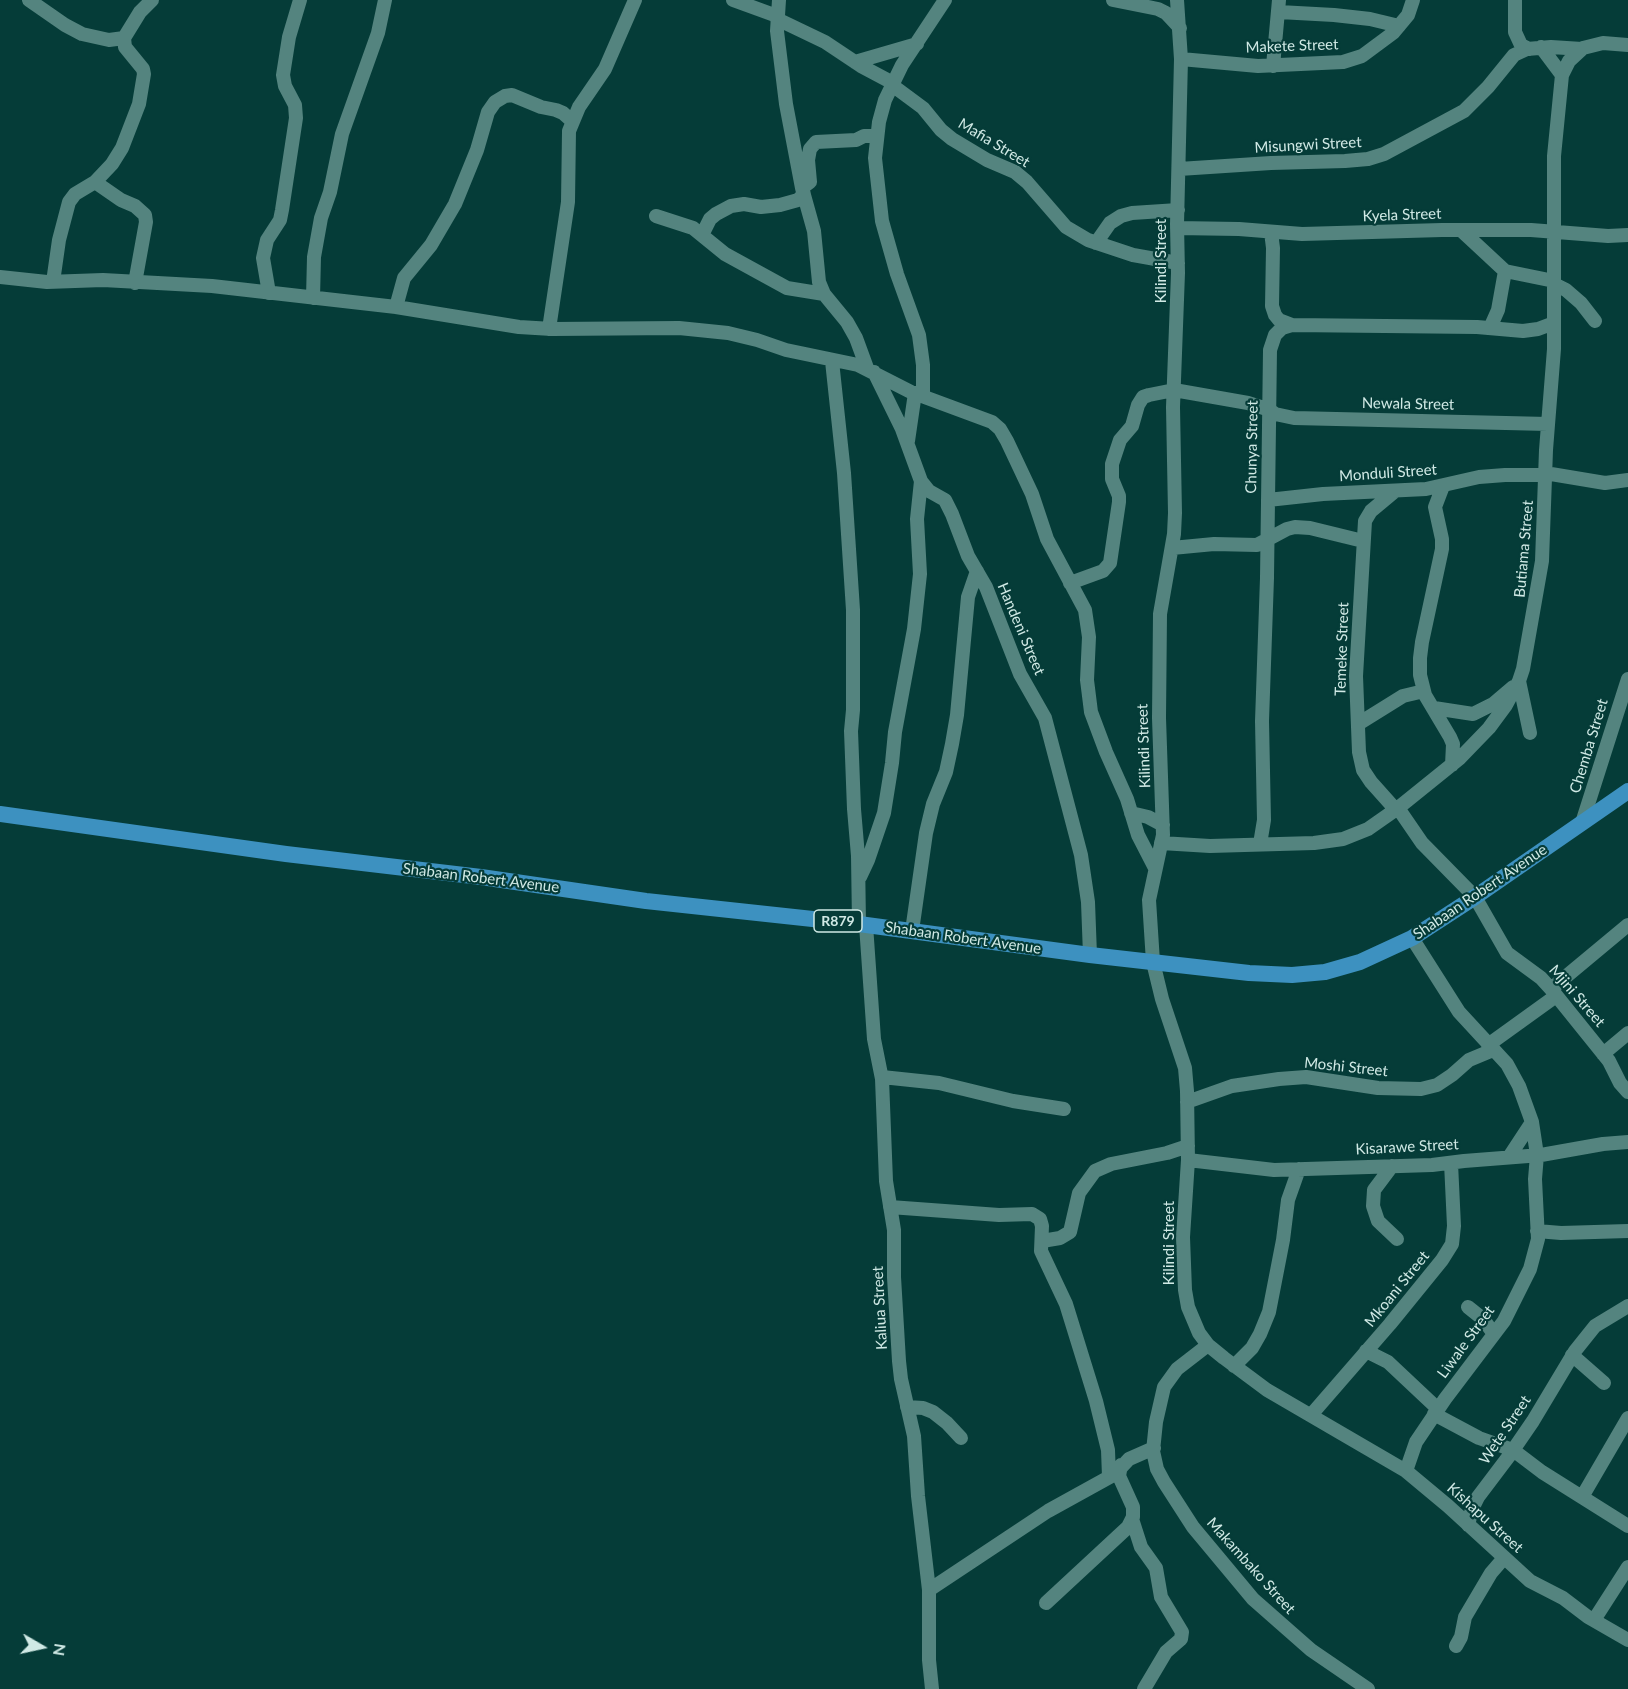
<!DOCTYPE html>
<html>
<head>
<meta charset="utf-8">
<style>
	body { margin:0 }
	#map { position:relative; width:1628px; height:1689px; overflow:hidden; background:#053c38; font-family:Lato,sans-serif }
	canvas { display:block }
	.north { position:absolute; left:12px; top:1617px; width:60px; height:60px; -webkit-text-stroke:4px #053c38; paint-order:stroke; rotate:99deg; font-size:16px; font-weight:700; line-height:24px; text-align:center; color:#d0e9e5 }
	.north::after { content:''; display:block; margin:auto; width:21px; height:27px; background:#d0e9e5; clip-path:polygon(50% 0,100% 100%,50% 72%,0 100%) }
</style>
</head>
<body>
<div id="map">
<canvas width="1628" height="1689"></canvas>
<div class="north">N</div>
</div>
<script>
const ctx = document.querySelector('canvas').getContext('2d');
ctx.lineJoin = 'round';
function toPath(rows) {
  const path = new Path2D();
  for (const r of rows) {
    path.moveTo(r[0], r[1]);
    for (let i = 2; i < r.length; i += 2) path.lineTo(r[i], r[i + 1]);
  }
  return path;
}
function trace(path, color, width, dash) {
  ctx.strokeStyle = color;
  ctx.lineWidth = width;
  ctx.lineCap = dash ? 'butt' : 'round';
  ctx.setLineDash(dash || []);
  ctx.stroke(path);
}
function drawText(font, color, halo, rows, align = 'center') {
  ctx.font = font + ' Lato,sans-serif';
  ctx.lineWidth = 4.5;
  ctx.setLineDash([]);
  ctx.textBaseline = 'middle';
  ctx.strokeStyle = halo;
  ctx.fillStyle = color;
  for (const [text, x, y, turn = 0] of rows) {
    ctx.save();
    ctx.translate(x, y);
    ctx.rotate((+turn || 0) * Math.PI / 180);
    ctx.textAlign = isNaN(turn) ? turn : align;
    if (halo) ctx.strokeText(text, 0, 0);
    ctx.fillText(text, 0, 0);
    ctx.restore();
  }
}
trace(toPath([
	[29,0,65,25,82,34,109,40,124,38],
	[733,0,777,16],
	[779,0,777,31,786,104,802,188,814,231,819,282,824,294,847,322,856,338,867,368],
	[1113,0,1158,9,1166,13,1180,28],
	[1177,0,1181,59,1177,224,1178,273,1173,407,1175,513,1174,534,1160,614,1159,718,1163,835,1149,900,1153,962,1162,999,1185,1068,1187,1091,1188,1160,1183,1237,1185,1290,1188,1307,1199,1333,1208,1345,1224,1358,1267,1390,1406,1471,1448,1506,1530,1581,1563,1598,1588,1617,1628,1640],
	[1515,0,1515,32,1521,45,1529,49],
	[1279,12,1334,15,1370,19,1399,26],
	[777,19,825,42,861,66,893,83],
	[1541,47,1562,75],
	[1181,59,1258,66,1343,62,1362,56,1393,33,1408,15,1413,0],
	[855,62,917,44],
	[1273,66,1279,0],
	[892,85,923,108,941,130,952,139,987,160,1015,172,1027,182,1066,227,1088,240,1133,255,1178,263],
	[1179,169,1271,163,1345,161,1368,159,1384,154,1464,111,1488,87,1514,55,1527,49,1551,47,1582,49],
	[95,182,121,200,135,206,145,215,146,222,135,283],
	[802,188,810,182,808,160,810,149,816,142,856,140,864,136,877,136],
	[656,216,693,228,725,254,787,288,824,294],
	[1177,228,1239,229,1302,234,1442,230,1531,230,1608,236,1628,235],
	[1462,231,1505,271,1554,281],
	[1271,232,1273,248,1272,306,1275,315,1279,320,1292,325],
	[702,235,710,219,716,214,731,206,744,204,761,207,780,205,798,200,804,194],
	[1096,243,1110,223,1121,216,1132,213,1178,210],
	[0,277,47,282,103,280,212,286,396,307,519,327,552,329,679,328,728,333,757,340,786,350,858,365,911,392,992,422,1000,429,1007,441,1032,494,1047,539,1085,610,1089,637,1087,680,1091,712,1106,752,1127,799,1138,835,1155,868],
	[53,282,59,240,69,202,75,194,95,182,112,164,122,148,139,104,144,74,143,69,125,47,124,38,140,12,152,0],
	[1554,284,1566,290,1581,303,1595,321],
	[269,293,263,258,267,240,280,220,282,210,296,118,295,105,285,86,283,75,289,37,300,0],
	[313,298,314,257,321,218,330,192,342,134,378,33,385,0],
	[396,307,404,278,431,245,455,204,477,150,488,112,495,102,505,96,512,95,541,107,556,110,563,113,572,121],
	[1490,328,1498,310,1505,271],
	[549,329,568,202,569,131,579,107,605,69,635,0],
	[832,361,844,473,853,610,853,710,851,731,854,809,858,856,859,924],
	[874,372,902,429,921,481,929,491,945,500,952,514,968,556,986,587,1020,674,1045,718,1081,855,1088,902,1090,955],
	[923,395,923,365,919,335,897,274,882,221,875,158,879,122,885,100,902,65,945,0],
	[908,441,915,393],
	[1545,473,1605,483,1628,480],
	[1443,486,1435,507,1442,539,1442,549,1422,642,1420,658,1420,675,1425,695,1450,737,1453,744,1452,765],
	[1395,491,1371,511,1365,521,1356,676,1359,752,1363,770,1371,782,1396,810],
	[1268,500,1323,494,1426,489,1479,477,1505,475,1545,475],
	[1172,548,1214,544,1257,545,1287,529,1295,527,1310,528,1363,541],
	[1070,583,1103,571,1110,563,1119,502,1119,496,1112,479,1112,464,1120,440,1132,426,1138,405,1143,397,1149,395,1174,390,1248,403,1270,410,1275,414,1294,418,1548,424],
	[1519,681,1530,733],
	[1434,708,1473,714,1493,704,1513,687],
	[1358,724,1403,696,1424,691],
	[1398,808,1422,843,1475,897,1507,953,1541,978,1551,989,1609,1061,1620,1083,1628,1092],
	[1131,813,1148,817,1163,825],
	[1582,823,1628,679],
	[1161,843,1210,846,1314,843,1343,839,1368,829,1398,808,1460,758,1489,728,1506,705,1519,681,1523,669,1542,561,1546,450,1554,349,1554,156,1562,75,1569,61,1583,48,1603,43,1628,45],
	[1260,844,1264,820,1262,721,1267,578,1270,350,1275,335,1282,328,1292,325,1477,327,1523,331,1538,329,1554,323],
	[860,877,868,860,884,813,892,763,895,732,914,629,920,574,917,519,921,481],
	[866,925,874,1039,882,1079,886,1181,894,1230,894,1277,899,1361,901,1379,914,1436,918,1496,929,1590,929,1660,932,1689],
	[912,931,926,833,933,804,946,772,952,744,957,715,968,597,977,571],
	[1412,938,1459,1012,1507,1064,1519,1086,1532,1122,1509,1157],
	[1551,989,1628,925],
	[1488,1045,1556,996],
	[1603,1054,1628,1033],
	[882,1077,939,1083,1013,1101,1064,1109],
	[1187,1102,1232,1086,1279,1079,1306,1077,1378,1088,1421,1089,1437,1085,1452,1075,1469,1060,1493,1050],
	[1188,1160,1274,1170,1432,1165,1464,1161,1541,1155,1603,1144,1628,1142],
	[1392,1166,1374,1190,1373,1206,1378,1221,1397,1239],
	[890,1207,999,1215,1032,1214,1040,1219,1042,1226,1041,1251,1066,1304,1096,1401,1108,1450,1109,1477],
	[1537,1231,1561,1233,1628,1231],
	[1042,1241,1060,1238,1070,1232,1079,1193,1095,1171,1111,1164,1167,1153,1188,1146],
	[1468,1307,1483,1319,1494,1334],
	[1208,1345,1177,1369,1164,1387,1156,1422,1153,1451,1157,1469,1164,1482,1193,1527,1253,1599,1311,1650,1368,1689],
	[1366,1351,1388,1362,1438,1409],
	[1572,1355,1604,1383],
	[1234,1366,1252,1348,1260,1334,1269,1312,1283,1240,1288,1200,1299,1169],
	[907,1407,923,1408,933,1412,947,1423,961,1438],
	[1434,1414,1479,1438,1513,1450,1542,1472,1628,1526],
	[1311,1415,1390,1324,1442,1260,1452,1244,1454,1226,1451,1163],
	[1406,1471,1416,1442,1445,1399,1504,1321,1530,1269,1538,1239,1535,1179,1537,1155,1532,1122],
	[1582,1497,1628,1418],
	[1132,1519,1141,1547,1156,1568,1161,1597,1182,1632,1181,1639,1166,1652,1144,1689],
	[1468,1525,1472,1509,1478,1497,1509,1456,1533,1421,1575,1351,1595,1326,1628,1306],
	[929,1590,1048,1511,1115,1474,1129,1459,1154,1448],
	[1046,1603,1128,1527,1133,1517,1133,1507,1119,1476,1121,1465],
	[1594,1620,1628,1567],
	[1456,1646,1461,1637,1465,1617,1491,1573,1504,1558]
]), '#54847f', 14);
trace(toPath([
	[0,814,286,854,481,877,646,901,859,924,1090,955,1249,973,1292,975,1325,972,1360,962,1412,938,1475,897,1628,791]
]), '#3d91c0', 16);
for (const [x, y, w] of [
	[838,921,48]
]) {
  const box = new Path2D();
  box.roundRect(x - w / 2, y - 11, w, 22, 4.5);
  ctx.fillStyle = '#053c38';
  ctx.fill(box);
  trace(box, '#d0e9e5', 1.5);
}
drawText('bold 14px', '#d0e9e5', null, [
	["R879",838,921]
]);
drawText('15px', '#d0e9e5', '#053c38', [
	["Makete Street",1292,46,-2],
	["Mafia Street",994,143,31],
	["Misungwi Street",1308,145,-3],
	["Kyela Street",1402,215,-2],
	["Kilindi Street",1161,261,-90],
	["Newala Street",1408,404,1],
	["Chunya Street",1252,447,-89],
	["Monduli Street",1388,473,-4],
	["Butiama Street",1524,549,-85],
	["Handeni Street",1021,629,67],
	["Temeke Street",1342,649,-88],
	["Kilindi Street",1144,746,-92],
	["Chemba Street",1589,746,-73],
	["Shabaan Robert Avenue",481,878,7],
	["Shabaan Robert Avenue",1480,892,-34],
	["Shabaan Robert Avenue",963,938,8],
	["Mjini Street",1577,996,49],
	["Moshi Street",1346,1067,6],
	["Kisarawe Street",1407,1147,-3],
	["Kilindi Street",1169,1243,-90],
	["Mkoani Street",1397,1289,-51],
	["Kaliua Street",880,1308,-93],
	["Liwale Street",1466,1342,-54],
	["Wete Street",1505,1430,-56],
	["Kishapu Street",1485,1518,42],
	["Makambako Street",1251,1566,48]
]);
</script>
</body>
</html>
